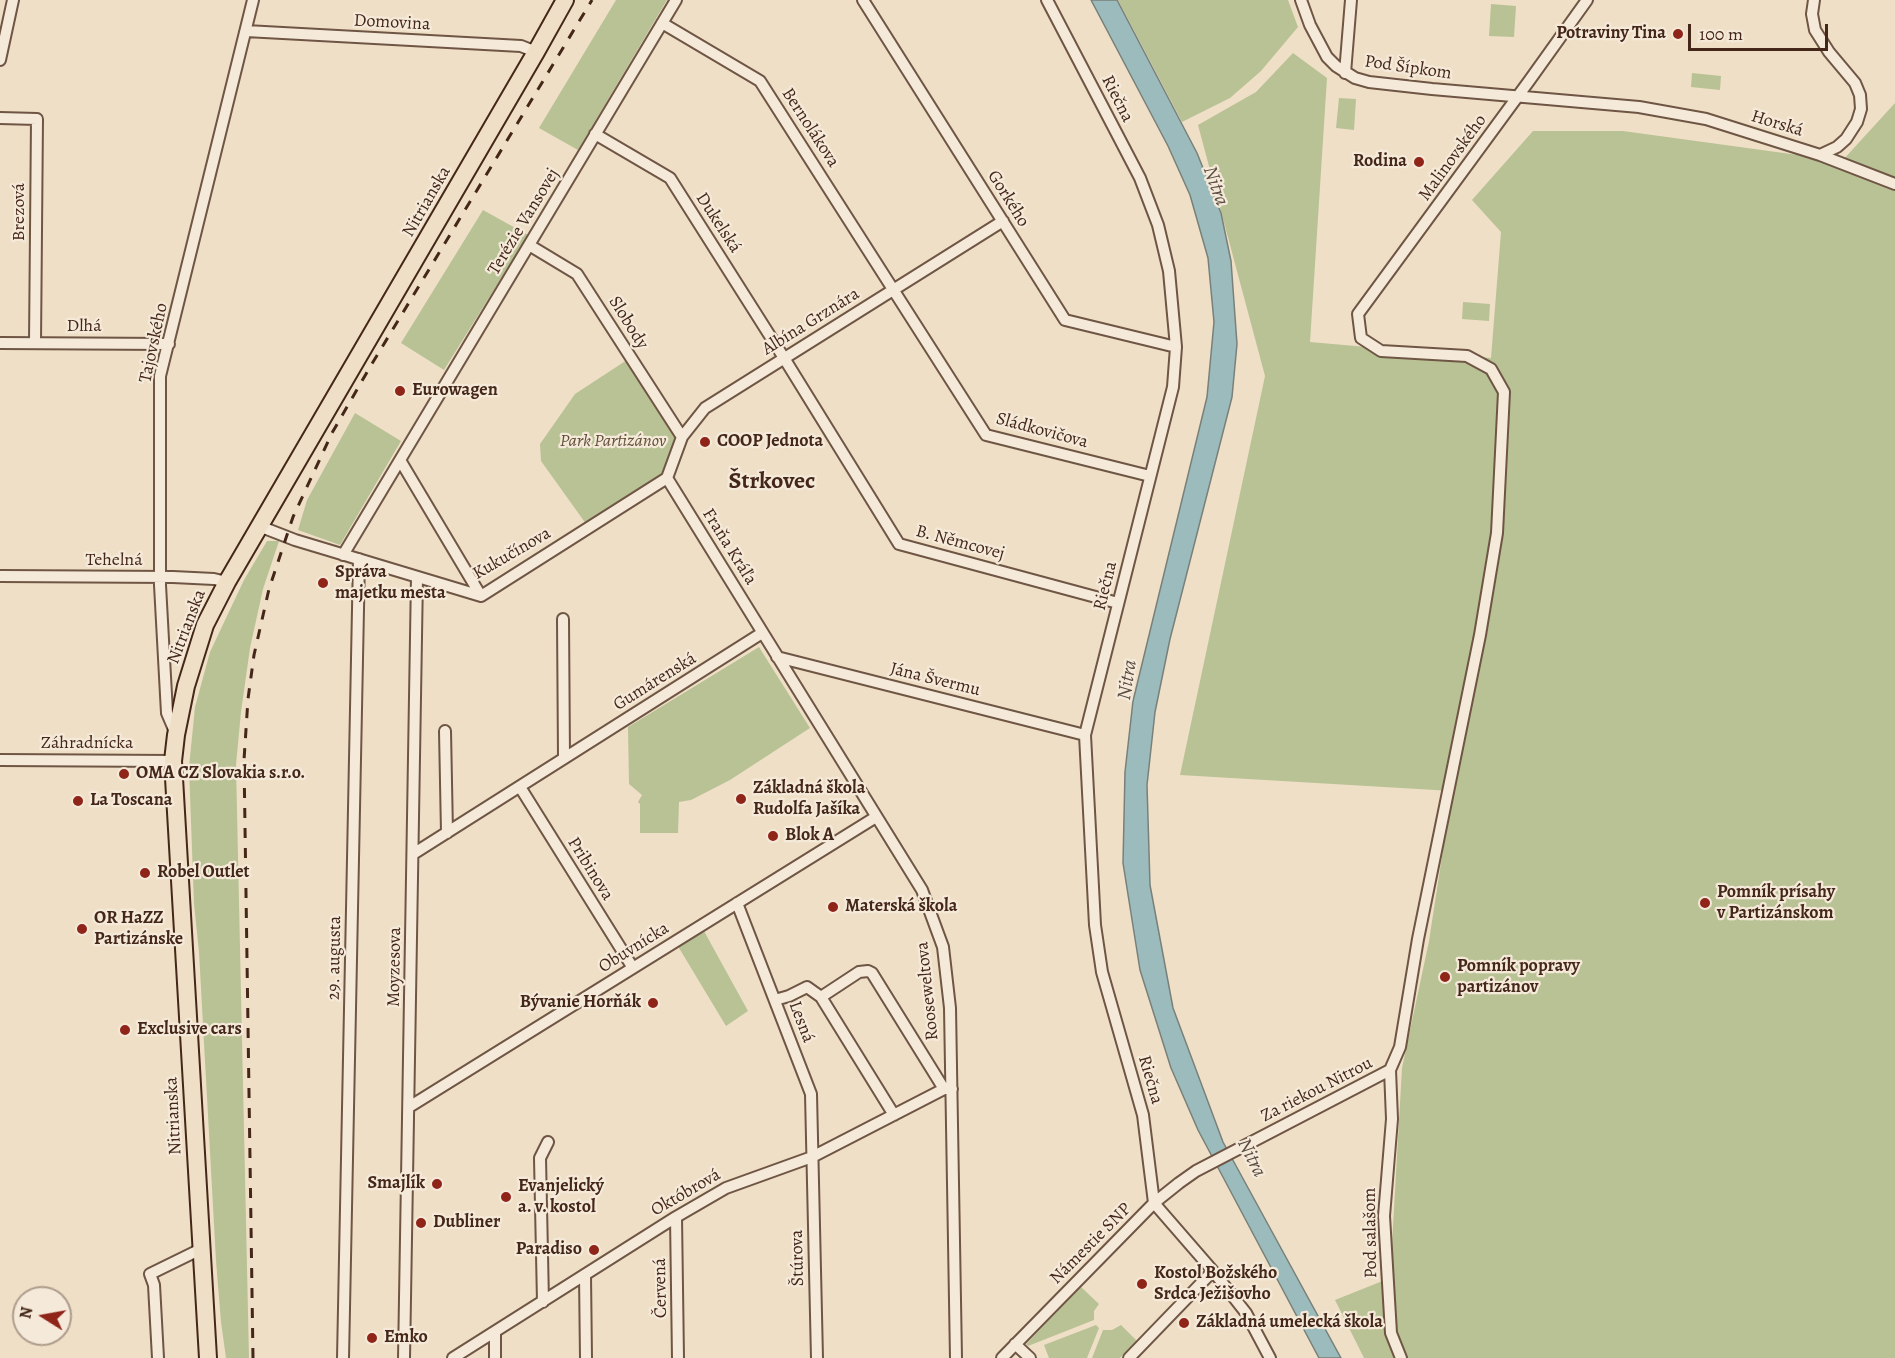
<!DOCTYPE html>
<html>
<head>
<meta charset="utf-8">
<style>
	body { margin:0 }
	#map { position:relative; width:1895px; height:1358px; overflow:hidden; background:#efdfc6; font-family:Alegreya,serif }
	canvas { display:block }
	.north { position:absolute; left:12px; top:1286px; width:60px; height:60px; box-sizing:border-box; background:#f5eada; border:2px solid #ae9c8c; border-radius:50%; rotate:281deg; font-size:16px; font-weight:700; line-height:24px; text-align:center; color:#442718 }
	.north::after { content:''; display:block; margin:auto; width:21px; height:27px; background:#8f2418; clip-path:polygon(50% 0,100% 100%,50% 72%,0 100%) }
	.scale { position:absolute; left:1688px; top:24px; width:140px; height:27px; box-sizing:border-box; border:3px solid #442718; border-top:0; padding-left:8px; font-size:18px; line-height:21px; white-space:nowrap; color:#442718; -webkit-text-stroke:4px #f5eada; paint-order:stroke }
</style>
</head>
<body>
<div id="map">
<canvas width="1895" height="1358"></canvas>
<div class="north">N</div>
<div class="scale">100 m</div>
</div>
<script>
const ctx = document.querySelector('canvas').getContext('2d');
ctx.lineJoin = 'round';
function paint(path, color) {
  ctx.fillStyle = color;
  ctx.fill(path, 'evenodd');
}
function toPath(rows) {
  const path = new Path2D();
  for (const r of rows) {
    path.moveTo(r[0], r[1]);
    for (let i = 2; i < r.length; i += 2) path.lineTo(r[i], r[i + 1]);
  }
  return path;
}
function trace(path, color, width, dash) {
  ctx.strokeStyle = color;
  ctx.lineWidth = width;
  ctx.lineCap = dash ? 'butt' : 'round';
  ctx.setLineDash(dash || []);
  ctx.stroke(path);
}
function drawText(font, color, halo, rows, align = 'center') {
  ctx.font = font + ' Alegreya,serif';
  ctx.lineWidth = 4.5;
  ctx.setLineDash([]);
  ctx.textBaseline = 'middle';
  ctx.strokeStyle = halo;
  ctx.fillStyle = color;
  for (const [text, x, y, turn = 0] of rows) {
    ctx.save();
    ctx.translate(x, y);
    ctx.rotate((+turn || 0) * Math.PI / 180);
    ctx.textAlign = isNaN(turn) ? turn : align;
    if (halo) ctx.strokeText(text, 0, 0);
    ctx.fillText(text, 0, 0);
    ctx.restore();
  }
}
paint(toPath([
	[616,0,667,0,578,150,539,128],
	[1118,0,1288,0,1298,27,1261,71,1230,98,1182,122],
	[1491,4,1516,6,1514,37,1489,36],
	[1293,53,1327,78,1310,342,1491,358,1501,232,1472,200,1533,131,1623,131,1842,161,1895,103,1895,1358,1404,1358,1394,1333,1390,1279,1402,1068,1429,941,1452,791,1180,775,1265,376,1198,125,1256,92],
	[1692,73,1721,76,1720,90,1691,87],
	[1339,98,1356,99,1354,130,1336,128],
	[483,210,528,235,444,370,401,343],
	[1463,302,1490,304,1489,321,1462,319],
	[630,358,682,437,667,478,589,528,541,461,540,444,575,394],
	[355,413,401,441,340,545,298,530,307,500],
	[267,541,279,541,263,589,250,648,241,712,236,765,249,1358,226,1358,221,1322,216,1261,199,952,194,904,189,767,195,707,210,652,244,580],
	[759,647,810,728,730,780,691,800,679,802,678,833,640,833,640,804,638,802,642,795,629,784,628,727],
	[699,922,748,1011,726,1026,673,938],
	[1385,1280,1385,1330,1396,1358,1364,1358,1335,1300],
	[1081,1287,1099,1304,1094,1311,1094,1320,1028,1346,1026,1344],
	[1096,1325,1099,1328,1087,1358,1049,1358,1044,1345],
	[1121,1325,1137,1341,1120,1358,1092,1358,1103,1330,1112,1330]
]), '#b9c295');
const water = toPath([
	[1091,0,1117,0,1197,153,1221,213,1231,261,1237,344,1232,397,1170,639,1155,712,1147,785,1150,885,1173,1008,1223,1142,1341,1358,1319,1358,1198,1130,1171,1068,1140,970,1123,863,1125,772,1133,701,1207,397,1214,322,1208,258,1190,195,1168,146,1091,0]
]);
paint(water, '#9cbbbc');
trace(water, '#79807a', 1.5);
const street = toPath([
	[863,0,1065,320,1176,347],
	[1047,0,1140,178,1158,225,1169,271,1176,347,1173,387,1085,735,1095,925,1102,972,1143,1115,1154,1203],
	[1301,0,1310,25,1327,57,1336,66,1355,78,1369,82,1432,89,1639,107,1706,119,1820,155,1837,147,1846,139,1857,122,1861,109,1860,95,1855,83,1829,52,1815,30,1812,14,1814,0],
	[662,23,760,81,986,435,1150,476],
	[246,31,521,46,536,52],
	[0,60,13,0],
	[1345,73,1351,0],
	[0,118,37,119,35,343],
	[595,134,670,178,784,358,899,544,1118,603],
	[1820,155,1895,184],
	[529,245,577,274,682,437],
	[0,343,169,344],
	[400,460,481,596],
	[667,478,922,890,943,947,950,1008,956,1358],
	[667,478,682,437,705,408,1003,221],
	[259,526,295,540,481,596,667,478],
	[343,555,676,0],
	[0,576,173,577,214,579,227,582],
	[563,619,564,758],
	[777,657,1085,735],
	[445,731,447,833],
	[176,734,167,713,160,585,160,376,253,0],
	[0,760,173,761],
	[520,787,633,968],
	[413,854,762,633],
	[737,903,811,1094,817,1358],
	[821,997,859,972,868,971,872,973,944,1089],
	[775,1000,789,996,807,987,821,997,894,1115],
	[409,1107,876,817],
	[1154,1203,1213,1271,1246,1313,1270,1358],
	[676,1217,678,1358],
	[585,1275,586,1358],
	[543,1302,540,1158,548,1142],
	[495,1333,495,1358],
	[1015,1344,1030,1358],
	[158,1358,154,1285,150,1274,201,1249],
	[343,1358,359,559],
	[404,1358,417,577],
	[453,1358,676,1217,726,1188,812,1157,944,1089,952,1089],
	[1002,1358,1154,1203,1179,1183,1196,1171,1390,1070],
	[1129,1358,1213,1271],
	[1401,1358,1391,1333,1384,1216,1392,1119,1390,1070,1400,1047,1418,939,1480,635,1497,533,1504,392,1491,369,1467,356,1381,351,1361,338,1358,314,1529,81,1587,0]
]);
const primary = toPath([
	[208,1358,173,761,176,735,186,686,205,625,227,582,536,52,565,0]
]);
trace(street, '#6f5544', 14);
trace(primary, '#442718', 20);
trace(street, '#f5eada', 10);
trace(primary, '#efdfc6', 16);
trace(toPath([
	[253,1358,244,760,248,699,254,655,269,589,293,517,332,433,370,367,592,0]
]), '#442718', 3, [10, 10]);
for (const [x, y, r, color] of [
	[1678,34,6,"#8f2418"],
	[1419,162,6,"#8f2418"],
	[400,391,6,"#8f2418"],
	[705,442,6,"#8f2418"],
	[323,583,6,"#8f2418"],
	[124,774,6,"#8f2418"],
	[741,799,6,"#8f2418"],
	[78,801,6,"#8f2418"],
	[773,836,6,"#8f2418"],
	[145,873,6,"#8f2418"],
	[1705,903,6,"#8f2418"],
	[833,907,6,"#8f2418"],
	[82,929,6,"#8f2418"],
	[1445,977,6,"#8f2418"],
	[653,1003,6,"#8f2418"],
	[125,1030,6,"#8f2418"],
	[437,1184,6,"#8f2418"],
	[506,1197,6,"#8f2418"],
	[421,1223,6,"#8f2418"],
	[594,1250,6,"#8f2418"],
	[1142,1284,6,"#8f2418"],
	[1184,1323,6,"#8f2418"],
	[372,1338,6,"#8f2418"]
]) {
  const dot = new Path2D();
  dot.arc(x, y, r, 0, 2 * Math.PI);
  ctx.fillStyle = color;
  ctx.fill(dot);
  trace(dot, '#f5eada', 2);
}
drawText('18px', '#442718', '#f5eada', [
	["Domovina",392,23,3],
	["Pod Šípkom",1408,68,8],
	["Riečna",1117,99,63],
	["Horská",1777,124,17],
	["Bernolákova",810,128,57],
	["Malinovského",1453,158,-54],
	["Gorkého",1008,199,58],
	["Nitrianska",427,202,-60],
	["Brezová",20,212,-90],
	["Terézie Vansovej",524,222,-59],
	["Dukelská",718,223,57],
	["Albína Grznára",811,322,-32],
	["Slobody",628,323,58],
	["Dlhá",84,327],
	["Tajovského",154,343,-78],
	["Sládkovičova",1042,431,15],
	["B. Němcovej",960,543,15],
	["Fraňa Kráľa",729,547,58],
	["Kukučínova",512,554,-30],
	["Tehelná",114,561],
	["Riečna",1106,586,-76],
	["Nitrianska",187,627,-69],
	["Jána Švermu",935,680,14],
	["Gumárenská",655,682,-32],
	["Záhradnícka",87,744],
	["Pribinova",590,869,58],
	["Obuvnícka",634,948,-32],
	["29. augusta",335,958,-89],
	["Moyzesova",395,967,-89],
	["Rooseweltova",928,991,-96],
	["Lesná",801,1022,69],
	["Riečna",1150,1080,74],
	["Za riekou Nitrou",1317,1090,-27],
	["Nitrianska",174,1116,-93],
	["Októbrová",686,1193,-30],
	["Pod salašom",1371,1233,-91],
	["Námestie SNP",1091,1244,-45],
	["Štúrova",798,1258,-91],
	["Červená",661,1288,-91]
]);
drawText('bold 18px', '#442718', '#f5eada', [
	["Potraviny Tina",1666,34,"right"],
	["Rodina",1407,162,"right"],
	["Eurowagen",412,391],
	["COOP Jednota",717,442],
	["Správa",335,573],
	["majetku mesta",335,594],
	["OMA CZ Slovakia s.r.o.",136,774],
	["Základná škola",753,789],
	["Rudolfa Jašíka",753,810],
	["La Toscana",90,801],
	["Blok A",785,836],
	["Robel Outlet",157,873],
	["Pomník prísahy",1717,893],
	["v Partizánskom",1717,914],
	["Materská škola",845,907],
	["OR HaZZ",94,919],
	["Partizánske",94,940],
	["Pomník popravy",1457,967],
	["partizánov",1457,988],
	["Bývanie Horňák",641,1003,"right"],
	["Exclusive cars",137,1030],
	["Smajlík",425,1184,"right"],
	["Evanjelický",518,1187],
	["a. v. kostol",518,1208],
	["Dubliner",433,1223],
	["Paradiso",582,1250,"right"],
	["Kostol Božského",1154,1274],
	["Srdca Ježišovho",1154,1295],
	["Základná umelecká škola",1196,1323],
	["Emko",384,1338]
], 'left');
drawText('italic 18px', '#614e37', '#f5eada', [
	["Park Partizánov",613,442]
]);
drawText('italic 20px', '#5a4c41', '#f5eada', [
	["Nitra",1215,186,70],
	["Nitra",1128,680,-81],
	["Nitra",1251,1158,63]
]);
drawText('bold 24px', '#442718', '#f5eada', [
	["Štrkovec",772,482]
]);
</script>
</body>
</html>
